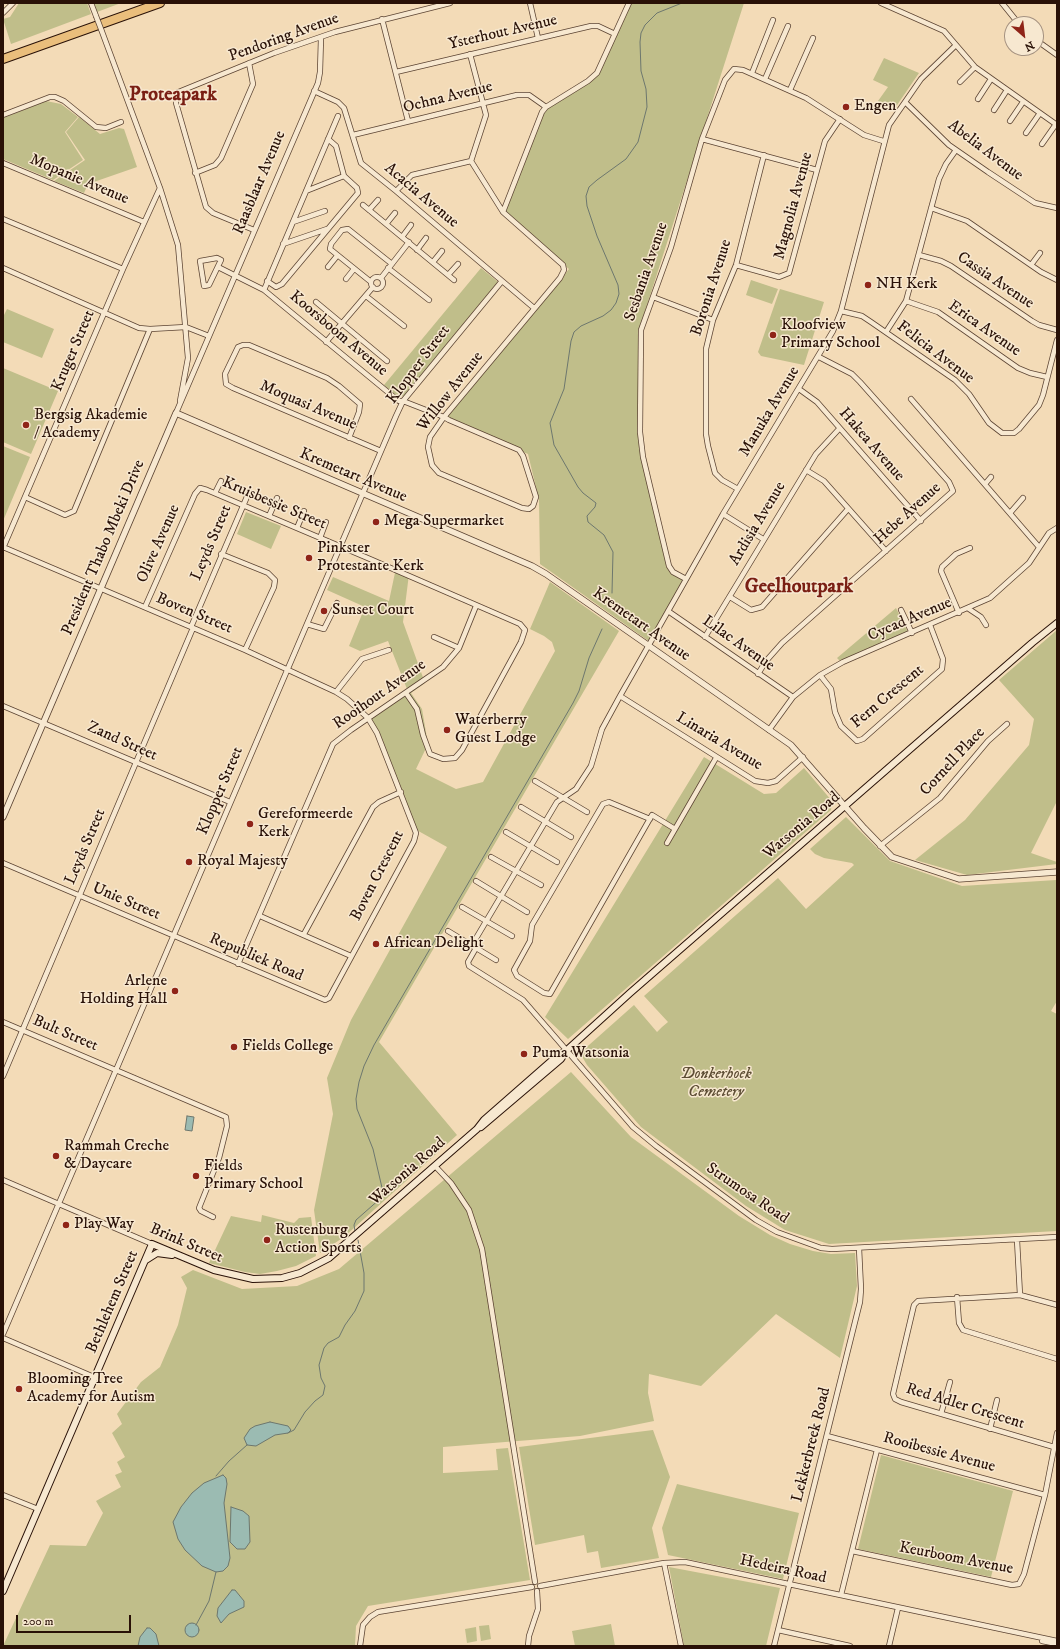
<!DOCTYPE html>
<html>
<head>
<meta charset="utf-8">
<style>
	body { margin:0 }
	#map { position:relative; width:1060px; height:1649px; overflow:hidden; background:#f3dbb7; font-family:"IM FELL DW Pica",serif }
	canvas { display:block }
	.frame { position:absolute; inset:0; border:4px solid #291107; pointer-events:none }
	.north { position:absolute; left:1004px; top:16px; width:40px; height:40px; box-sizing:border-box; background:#f7e8d0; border:1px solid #a59280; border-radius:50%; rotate:152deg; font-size:11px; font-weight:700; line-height:16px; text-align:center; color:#291107 }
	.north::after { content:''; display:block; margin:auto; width:14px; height:18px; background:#8f2418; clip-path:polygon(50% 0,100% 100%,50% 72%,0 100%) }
	.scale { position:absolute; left:16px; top:1615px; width:115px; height:18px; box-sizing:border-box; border:2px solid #291107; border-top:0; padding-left:5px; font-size:12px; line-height:14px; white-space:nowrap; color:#291107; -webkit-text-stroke:3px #f7e8d0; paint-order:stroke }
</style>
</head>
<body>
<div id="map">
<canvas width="1060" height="1649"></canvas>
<div class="frame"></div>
<div class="north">N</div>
<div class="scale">200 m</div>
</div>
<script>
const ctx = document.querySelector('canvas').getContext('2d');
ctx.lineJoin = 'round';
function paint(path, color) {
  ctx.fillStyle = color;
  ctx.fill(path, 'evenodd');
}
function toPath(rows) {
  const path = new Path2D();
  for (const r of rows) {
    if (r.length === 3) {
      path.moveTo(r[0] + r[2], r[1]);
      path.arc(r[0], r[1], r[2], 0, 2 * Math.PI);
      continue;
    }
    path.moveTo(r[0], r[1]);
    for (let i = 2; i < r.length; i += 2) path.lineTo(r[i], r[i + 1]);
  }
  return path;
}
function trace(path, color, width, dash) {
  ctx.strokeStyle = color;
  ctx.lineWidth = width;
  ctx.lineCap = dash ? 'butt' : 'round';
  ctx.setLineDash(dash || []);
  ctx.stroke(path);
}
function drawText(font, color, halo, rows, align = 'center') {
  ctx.font = font + ' "IM FELL DW Pica",serif';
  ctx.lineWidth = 3;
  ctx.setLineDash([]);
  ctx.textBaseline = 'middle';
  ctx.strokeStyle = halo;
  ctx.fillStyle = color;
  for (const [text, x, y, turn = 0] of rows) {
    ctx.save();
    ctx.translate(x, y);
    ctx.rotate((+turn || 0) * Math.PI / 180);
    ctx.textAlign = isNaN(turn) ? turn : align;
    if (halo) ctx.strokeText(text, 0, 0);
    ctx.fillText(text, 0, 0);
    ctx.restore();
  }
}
paint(toPath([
	[19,3,87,3,91,14,11,44,3,19,10,17],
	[94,3,121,3,97,12],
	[628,3,744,3,639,330,639,446,668,569,686,579,650,642,540,564,539,500,528,454,444,418,569,269,504,215,544,107,595,76],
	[884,58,919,73,893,111,878,101,888,87,873,80],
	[46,101,61,104,78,117,65,132,83,160,53,180,3,159,3,118],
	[79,117,100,134,119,128,124,129,137,167,88,184,84,193,54,181,85,160,66,132],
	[481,268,498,282,404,396,398,397,384,385],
	[751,280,778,289,772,304,746,295],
	[780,289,824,302,804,365,761,356,758,352],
	[7,309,54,329,42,358,3,342,3,317],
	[3,368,58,391,31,454,3,442],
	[3,446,30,457,3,521],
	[246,512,281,526,271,549,237,534],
	[396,568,409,574,403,622,425,683,411,693,422,709,428,744,416,769,456,789,483,782,555,651,552,642,544,636,530,629,550,582,619,631,379,1042,457,1135,344,1237,320,1253,314,1210,333,1114,327,1078,351,1020,447,847,413,828,378,740,365,717,407,689,388,641,360,651,349,646,365,607,327,590,333,577,389,601],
	[896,608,908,632,840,661,837,658],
	[1057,630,1057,801,1031,853,1057,862,1057,864,967,875,915,860,965,820,1029,745,1034,719,999,680],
	[704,757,764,794,776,793,804,768,832,801,831,810,568,1039,545,1017],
	[846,817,890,861,962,886,1056,880,1057,1001,1051,1011,1057,1014,1057,1231,829,1244,785,1230,746,1206,641,1127,587,1065,580,1053,634,1005,657,1032,662,1027,668,1022,644,996,778,878,806,909,854,865,852,863,824,858,815,854,810,849],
	[571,1072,631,1137,739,1216,770,1235,790,1244,813,1251,831,1254,855,1253,857,1286,840,1358,776,1314,701,1386,649,1374,648,1393,654,1421,580,1436,443,1447,443,1473,498,1470,496,1449,508,1448,530,1580,368,1606,356,1626,355,1646,3,1646,50,1545,86,1546,103,1513,96,1501,121,1487,115,1475,122,1472,117,1462,125,1457,112,1433,122,1424,117,1414,141,1382,160,1367,178,1325,187,1288,181,1277,193,1270,242,1289,297,1286,339,1269],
	[262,1215,294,1223,299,1218,311,1217,316,1256,296,1266,277,1271,260,1274,245,1272,209,1263,231,1216,261,1222],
	[653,1430,670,1477,652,1528,659,1558,601,1568,598,1551,587,1553,584,1535,535,1545,519,1447],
	[881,1455,1013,1491,991,1577,858,1549],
	[677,1484,799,1513,783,1579,668,1555,662,1528],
	[669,1567,780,1588,766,1646,684,1646],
	[611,1624,615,1646,575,1646,572,1631],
	[489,1625,491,1639,481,1641,479,1626],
	[476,1627,477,1641,467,1643,465,1629]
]), '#c0be8a');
const water = toPath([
	[187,1116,194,1117,192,1131,185,1130,187,1116],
	[270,1422,288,1426,291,1430,288,1433,275,1435,256,1446,247,1445,244,1438,250,1429,255,1426,270,1422],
	[223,1475,226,1478,227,1484,224,1503,230,1558,228,1566,223,1571,216,1572,202,1566,185,1550,178,1539,173,1522,181,1507,192,1493,204,1483,223,1475],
	[231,1507,243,1511,249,1516,250,1542,245,1549,237,1549,230,1542,231,1507],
	[232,1590,235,1590,244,1601,244,1607,229,1614,221,1623,217,1616,218,1608,232,1590],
	[192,1630,7],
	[147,1628,150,1628,156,1634,159,1646,138,1646,140,1637,147,1628]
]);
paint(water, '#9bbbb2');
trace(water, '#6d776e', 1);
trace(toPath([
	[612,593,613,552,604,535,588,522,587,516,595,507,596,503,583,493,578,487,554,445,550,423,564,389,571,341,574,332,581,326,603,316,611,310,616,303,619,294,618,285,597,236,587,206,586,196,589,187,597,180,626,159,638,142,647,107,646,89,641,71,640,42,641,33,645,25,657,13,682,3],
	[355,1231,354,1225,356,1220,381,1198,383,1192,373,1149,357,1109,356,1099,359,1082,364,1066,374,1045,573,703,579,691,589,658,602,629],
	[288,1433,294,1430,305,1412,315,1401,323,1395,325,1386,321,1378,319,1365,324,1348,328,1343,339,1337,345,1325,355,1311,364,1291,364,1273,358,1240],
	[216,1476,229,1461,247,1445],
	[196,1625,209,1601,216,1572]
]), '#6d776e', 1);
const minor = toPath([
	[91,3,96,16],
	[530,3,538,38],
	[881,3,944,31,975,67,1057,125],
	[1002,3,1019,24],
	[3,13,13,3],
	[382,19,408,121],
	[101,29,160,188,178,245,188,358,180,401],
	[1036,40,1057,55],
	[396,72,591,26,598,26,615,34],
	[752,73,773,20],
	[765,79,788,26],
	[960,82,975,67],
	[790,90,813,38],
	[314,91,338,102,344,108,361,163,396,191,534,308],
	[978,99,991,79],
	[905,102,949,145,988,172,1035,203,1057,208],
	[994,110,1007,90],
	[3,115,50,97,55,97,64,101,96,127,106,128,121,122],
	[1010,121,1023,102],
	[1026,133,1040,113],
	[353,135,517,95,529,95,546,107],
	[702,139,817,170],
	[1042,144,1056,124],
	[3,163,144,222],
	[195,173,215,165,221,158,253,84,249,63],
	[306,191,344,176],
	[396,191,412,175,471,161,486,115,470,54],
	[363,205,454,280],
	[931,208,967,221,1041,272,1057,280],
	[369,210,378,200],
	[503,212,542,112,546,107,588,81,597,73,629,3],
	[3,219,123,269],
	[293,222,325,211],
	[386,224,395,213],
	[254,230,213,213,206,207,176,103,176,93,274,53,335,32,450,3],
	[402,237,411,225],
	[283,244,327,229],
	[417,250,426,238],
	[919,255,941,261,951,266,1032,321,1039,325,1057,330],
	[217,258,221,260,209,285,204,286,200,261,217,258],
	[433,262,442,251],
	[736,265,779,277,789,273,825,141,840,119],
	[1031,265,1040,253],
	[218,267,264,290,395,398,399,401,403,401,444,417,449,420,519,450,523,456,536,497,533,506,529,509,522,508,439,473,432,465,428,447,430,437,444,417,560,278,564,270,563,265,503,212,471,161],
	[328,267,337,256],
	[3,268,139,328,150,329,186,327,209,336],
	[388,268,429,300],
	[448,275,458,264],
	[377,283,6],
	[381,278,409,242],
	[346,279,354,269],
	[267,281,276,287,282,284,358,193,357,188,344,176,336,146,328,139],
	[371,282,330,249,331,244,342,230,348,229,392,264],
	[264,290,338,116],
	[366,296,404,326],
	[653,297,713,320],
	[906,301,938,312,1018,368,1030,373,1047,377],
	[316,302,387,361],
	[841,311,862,316,871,322,955,380,969,394,989,423,1002,433,1014,433,1019,429,1039,405,1043,395,1057,340],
	[886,332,906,301,939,179,946,164,956,150],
	[326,342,373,287],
	[799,389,817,402,921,521],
	[911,399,1039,547],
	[176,413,318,83,320,72,321,38],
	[349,438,359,412,360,404,339,386,327,378,249,345,243,345,238,347,225,374,226,384,233,388,381,451],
	[806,470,824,481,886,551],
	[985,484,991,477],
	[738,489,722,480,715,473,708,446,706,434,706,349,713,320,736,265,764,155],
	[215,493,221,481],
	[25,497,65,515,74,511,150,329],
	[1010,513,1023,498],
	[723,514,763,539],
	[269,516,277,498],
	[297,528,304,511],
	[320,538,326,522],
	[3,547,245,650,336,692,347,699,368,718,377,733,416,833,414,841,329,998,325,1000,3,863],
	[3,548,123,269,160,188],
	[221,554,268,573,275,580,274,587,245,650],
	[686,579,673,572,669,566,643,457,640,432,641,330,671,247,702,139,725,80,734,69,743,70,806,98,864,135,883,141],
	[730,597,751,610,762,607,848,509],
	[145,607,195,494,200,488,207,490,370,559,520,624,525,630,521,642,462,750,455,758,443,759,430,754,423,735,417,709,406,693],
	[969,609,981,617,986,625],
	[901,610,912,633],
	[668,611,793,697],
	[959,613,941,571,942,567,956,554,970,548],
	[307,624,324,629,337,603],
	[191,627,249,492],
	[434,637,459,648],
	[705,637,816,454,839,429],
	[758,674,766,661,782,643,953,491,949,482,860,382,852,374,819,357],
	[820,675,831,689,835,712,841,726,857,741,863,739,942,669,943,659,930,625],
	[336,692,362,659,389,650],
	[620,696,755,781,768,783,776,781,803,757],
	[3,706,230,802],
	[769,730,793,697,820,675,843,662,990,598,1029,563,1049,533,1057,528],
	[535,781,587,812],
	[521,807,571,837],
	[650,819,609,802,603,804,532,925,530,941,514,970,517,976,544,993,550,994,652,815,675,829],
	[506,832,557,862],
	[667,843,716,758],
	[880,846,940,798,988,741,1007,724],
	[491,857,541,885],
	[476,881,527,912],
	[462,907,512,936],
	[260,916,351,956],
	[448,931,496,960],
	[304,934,373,807,379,802,401,792],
	[472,945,557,802,576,789,591,766,602,729,620,696,723,514,833,331,841,311,889,125,921,79,956,45],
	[476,948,468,962,469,966,523,1000,633,1127,656,1146,756,1220,777,1232,821,1248,832,1249,1057,1237],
	[238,964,333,744,351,730,443,667,459,648,476,606],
	[3,1022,226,1117,227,1126,219,1158,199,1208,201,1211,213,1217],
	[3,1076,193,628],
	[435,1166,451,1183,469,1210,482,1249,535,1582],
	[3,1180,152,1244],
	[1017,1240,1020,1295],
	[957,1297,959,1323,963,1330,1057,1359],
	[3,1334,396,416,403,401,502,281],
	[3,1338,94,1377],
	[941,1414,950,1382],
	[990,1429,997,1400],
	[827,1436,1045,1495],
	[1054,1447,901,1402,895,1399,893,1394,914,1305,918,1301,1020,1295,1057,1305],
	[3,1495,38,1509],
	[852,1551,1012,1585,1019,1584,1024,1574,1045,1495,1057,1433],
	[664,1563,681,1646],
	[540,1586,664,1563,685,1562,1057,1641],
	[841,1595,877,1450],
	[778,1630,850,1646],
	[1042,1641,1057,1644],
	[360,1646,363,1625,370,1617,378,1612,532,1587],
	[528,1646,529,1636,538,1609,537,1591],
	[774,1646,860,1302,861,1289,859,1248],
	[889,1646,898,1608]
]);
const tertiary = toPath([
	[3,817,176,413,532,566,546,574,791,745,864,828,892,857,959,879,1057,872]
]);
const secondary = toPath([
	[481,1127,561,1059,566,1051],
	[146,1260,157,1253,172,1255],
	[3,1591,152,1244,214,1270,253,1279,282,1278,300,1273,329,1258,477,1129,484,1120,557,1056,566,1051,630,993,1032,643,1057,623]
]);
const trunk = toPath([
	[3,59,160,3]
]);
trace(minor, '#5c4433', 6);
trace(tertiary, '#5c4433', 7);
trace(secondary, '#291107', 8);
trace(trunk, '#291107', 10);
trace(minor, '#f7e8d0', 4.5);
trace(tertiary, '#f7e8d0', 5.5);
trace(secondary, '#f7e8d0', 6);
trace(trunk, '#eabe7c', 8);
const minorBridge = toPath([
	[96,16,101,29]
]);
trace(minorBridge, '#5c4433', 6, []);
trace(minorBridge, '#f7e8d0', 4.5);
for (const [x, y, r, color] of [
	[846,107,4,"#8f2418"],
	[868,285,4,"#8f2418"],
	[773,335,4,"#8f2418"],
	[26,425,4,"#8f2418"],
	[376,522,4,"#8f2418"],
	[309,558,4,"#8f2418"],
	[324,611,4,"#8f2418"],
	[447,730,4,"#8f2418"],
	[250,824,4,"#8f2418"],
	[189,862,4,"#8f2418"],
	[376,944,4,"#8f2418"],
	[175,991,4,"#8f2418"],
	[234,1047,4,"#8f2418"],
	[524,1054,4,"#8f2418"],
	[56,1156,4,"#8f2418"],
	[196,1176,4,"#8f2418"],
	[66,1225,4,"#8f2418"],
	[267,1240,4,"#8f2418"],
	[19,1389,4,"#8f2418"]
]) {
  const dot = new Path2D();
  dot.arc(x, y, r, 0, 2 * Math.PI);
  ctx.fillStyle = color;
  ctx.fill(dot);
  trace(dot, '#f7e8d0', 1.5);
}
drawText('16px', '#291107', '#f7e8d0', [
	["Ysterhout Avenue",503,33,-13],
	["Pendoring Avenue",284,38,-20],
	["Ochna Avenue",448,98,-14],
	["Abelia Avenue",985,151,37],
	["Mopanie Avenue",79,180,23],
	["Raasblaar Avenue",260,183,-67],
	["Acacia Avenue",421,196,40],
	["Magnolia Avenue",794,206,-75],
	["Sesbania Avenue",647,272,-71],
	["Cassia Avenue",995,281,34],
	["Boronia Avenue",712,288,-72],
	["Erica Avenue",984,329,35],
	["Koorsboom Avenue",338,334,40],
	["Kruger Street",74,351,-67],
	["Felicia Avenue",935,353,37],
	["Klopper Street",419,365,-53],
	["Willow Avenue",451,392,-52],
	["Moquasi Avenue",308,406,23],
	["Manuka Avenue",770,412,-59],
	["Hakea Avenue",871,445,49],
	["Kremetart Avenue",353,476,23],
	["Kruisbessie Street",274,504,23],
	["Hebe Avenue",908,514,-42],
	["Ardisia Avenue",758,524,-59],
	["Leyds Street",212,543,-67],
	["Olive Avenue",159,544,-66],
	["President Thabo Mbeki Drive",104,548,-67],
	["Boven Street",194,614,23],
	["Cycad Avenue",910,620,-23],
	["Kremetart Avenue",641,625,35],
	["Lilac Avenue",738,644,35],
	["Rooihout Avenue",380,695,-35],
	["Fern Crescent",888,697,-40],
	["Zand Street",122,742,24],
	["Linaria Avenue",719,742,31],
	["Cornell Place",953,762,-47],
	["Klopper Street",221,791,-67],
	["Watsonia Road",802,826,-40],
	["Leyds Street",86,847,-67],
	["Boven Crescent",378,876,-63],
	["Unie Street",126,902,23],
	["Republiek Road",256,958,23],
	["Bult Street",65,1034,23],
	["Watsonia Road",408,1172,-41],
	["Strumosa Road",747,1194,34],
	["Brink Street",186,1244,23],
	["Bethlehem Street",113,1302,-67],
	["Red Adler Crescent",965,1407,17],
	["Lekkerbreek Road",812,1445,-76],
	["Rooibessie Avenue",939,1453,15],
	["Keurboom Avenue",956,1559,11],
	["Hedeira Road",783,1570,12]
]);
drawText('16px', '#291107', '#f7e8d0', [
	["Engen",854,107],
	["NH Kerk",876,285],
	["Kloofview",781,326],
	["Primary School",781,344],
	["Bergsig Akademie",34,416],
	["/ Academy",34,434],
	["Mega Supermarket",384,522],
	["Pinkster",317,549],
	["Protestante Kerk",317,567],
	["Sunset Court",332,611],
	["Waterberry",455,721],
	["Guest Lodge",455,739],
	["Gereformeerde",258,815],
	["Kerk",258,833],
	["Royal Majesty",197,862],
	["African Delight",384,944],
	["Arlene",167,982,"right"],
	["Holding Hall",167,1000,"right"],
	["Fields College",242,1047],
	["Puma Watsonia",532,1054],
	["Rammah Creche",64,1147],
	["& Daycare",64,1165],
	["Fields",204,1167],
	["Primary School",204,1185],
	["Play Way",74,1225],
	["Rustenburg",275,1231],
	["Action Sports",275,1249],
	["Blooming Tree",27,1380],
	["Academy for Autism",27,1398]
], 'left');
drawText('italic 16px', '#5e4e35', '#f7e8d0', [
	["Donkerhoek",716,1075],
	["Cemetery",716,1093]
]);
drawText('bold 20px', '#7a1f14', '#f7e8d0', [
	["Proteapark",173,96],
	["Geelhoutpark",799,588]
]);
</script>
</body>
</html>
